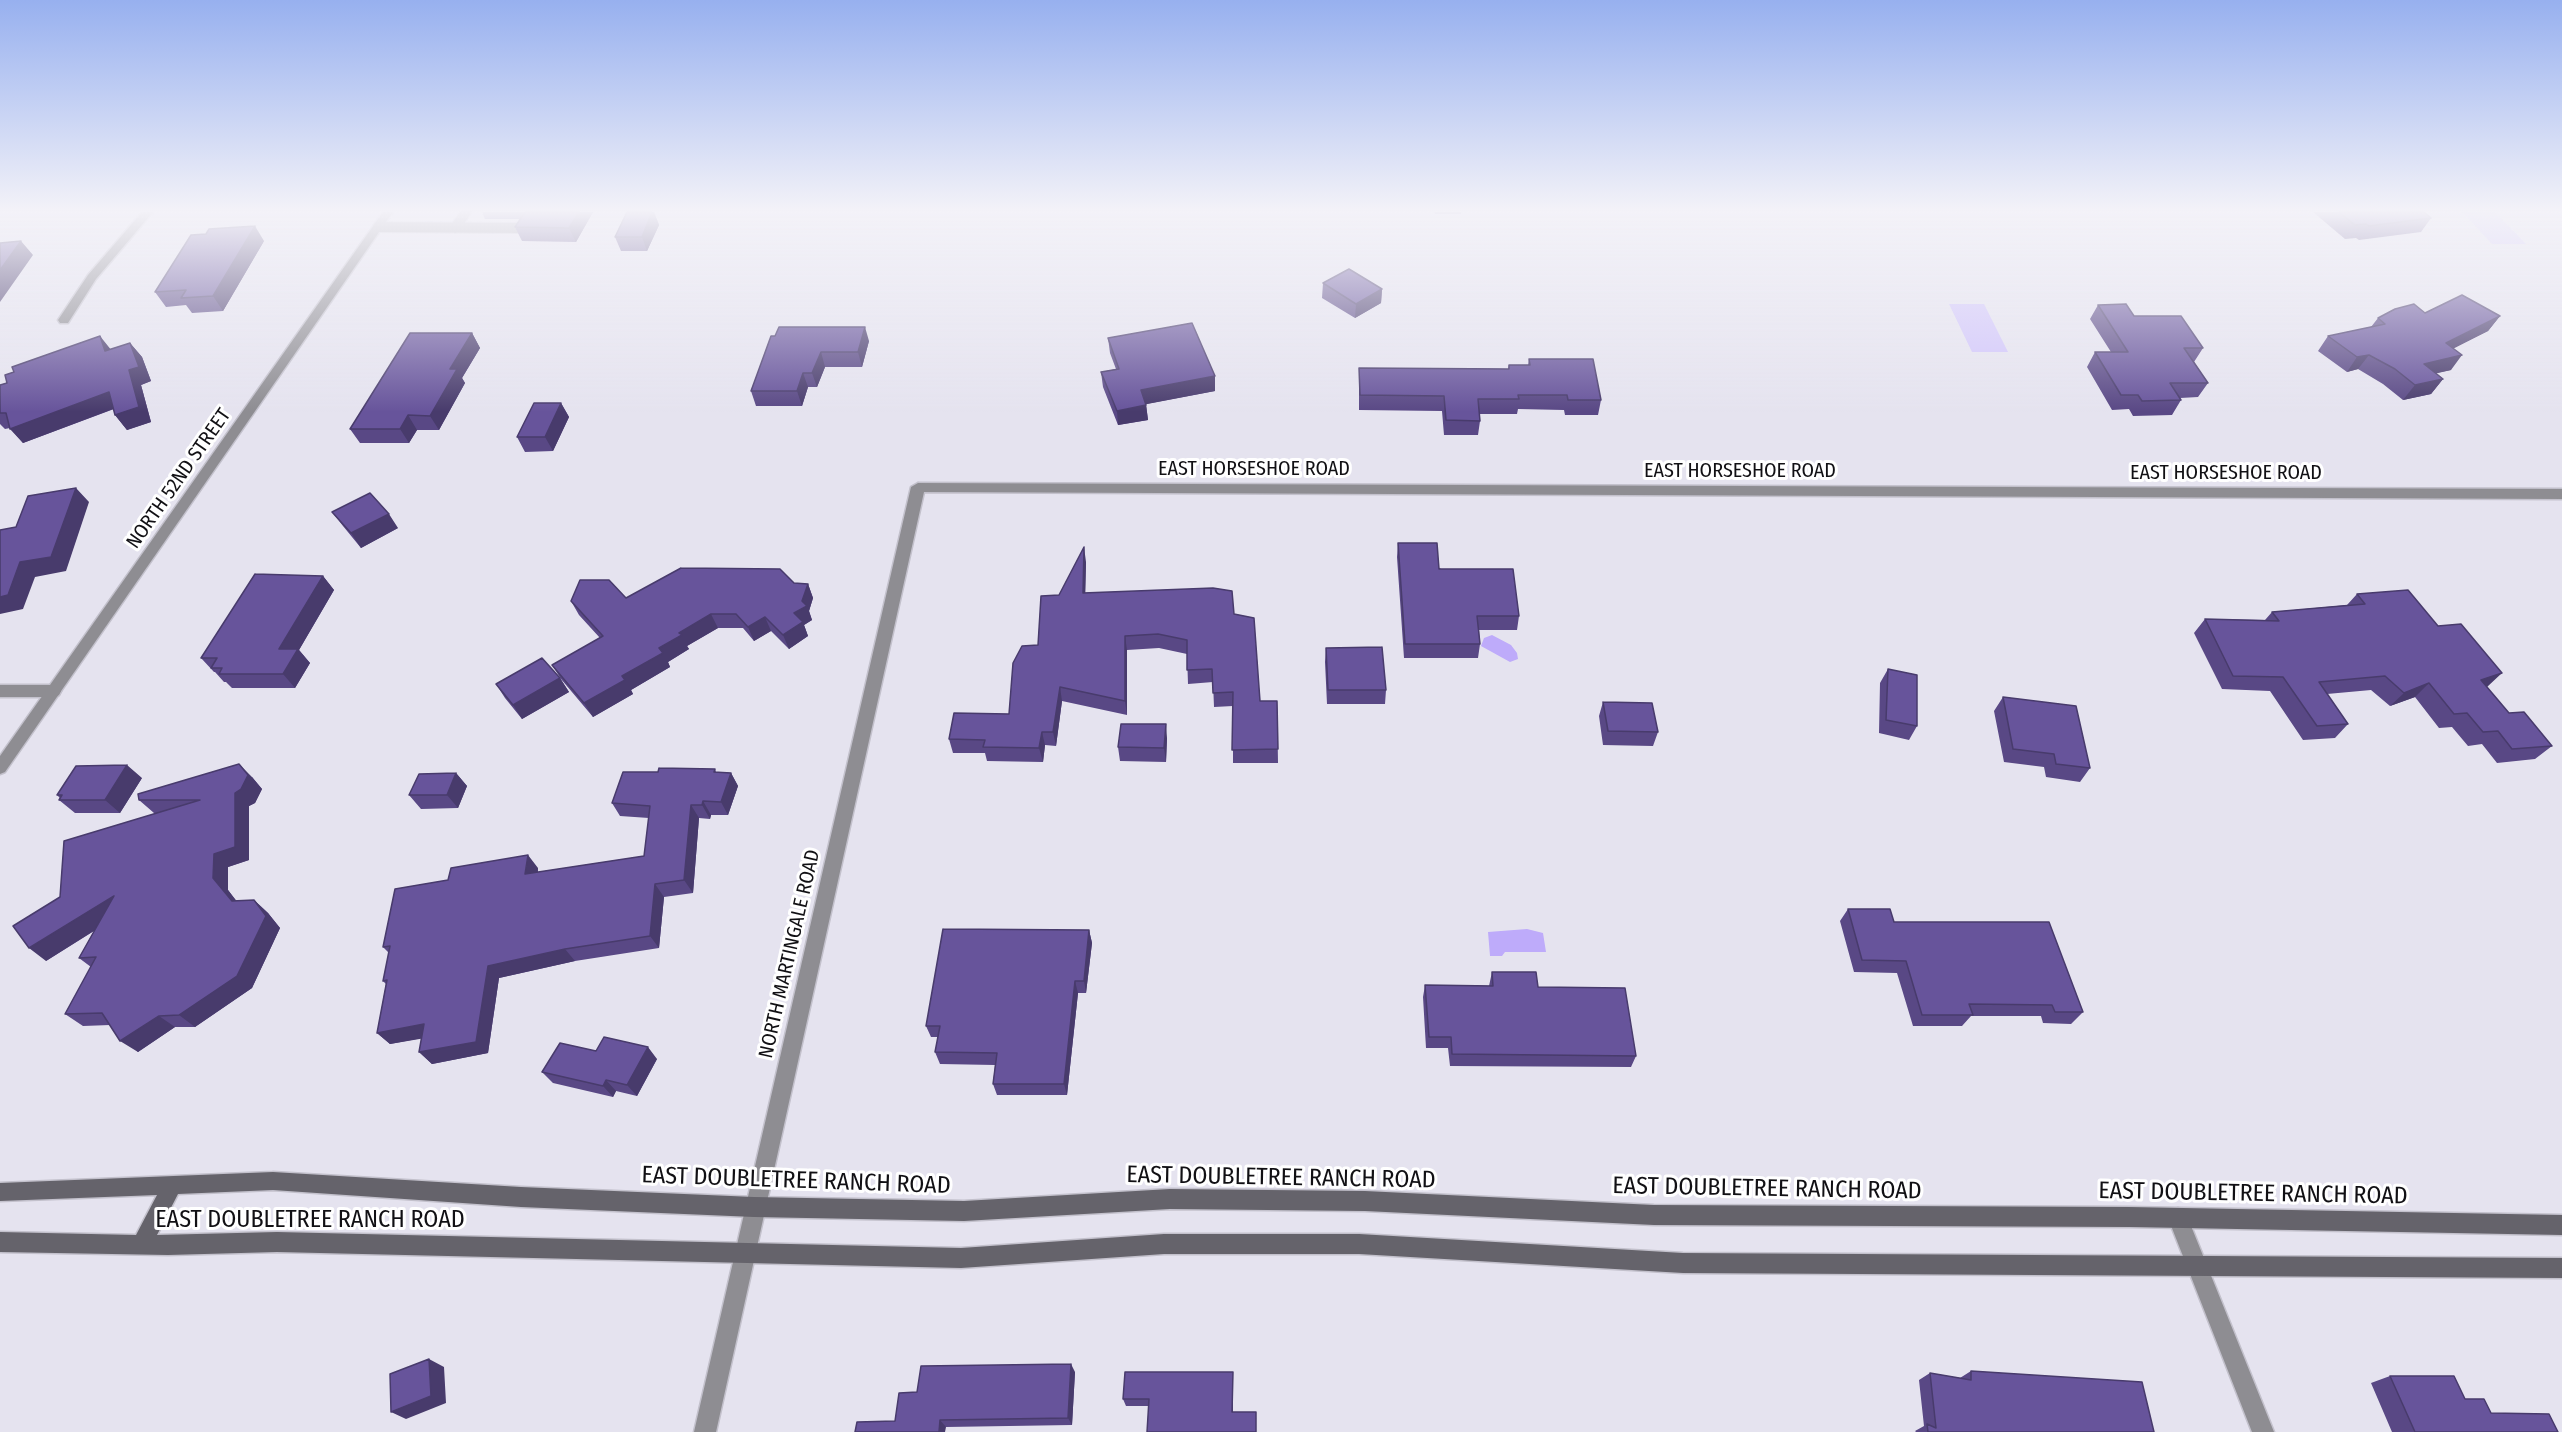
<!DOCTYPE html>
<html>
<head>
<meta charset="utf-8">
<style>
	body { margin:0 }
	canvas { display:block; background:#e5e3ef }
</style>
</head>
<body>
<canvas width="2562" height="1432"></canvas>
<script>
const ctx = document.querySelector('canvas').getContext('2d');
ctx.lineJoin = 'round';
function paint(path, color) {
  ctx.fillStyle = color;
  ctx.fill(path, 'evenodd');
}
function toPath(rows) {
  const path = new Path2D();
  for (const r of rows) {
    path.moveTo(r[0], r[1]);
    for (let i = 2; i < r.length; i += 2) path.lineTo(r[i], r[i + 1]);
  }
  return path;
}
function trace(path, color, width, dash) {
  ctx.strokeStyle = color;
  ctx.lineWidth = width;
  ctx.lineCap = dash ? 'butt' : 'round';
  ctx.setLineDash(dash || []);
  ctx.stroke(path);
}
function drawText(font, color, halo, rows, align = 'center') {
  ctx.font = font + ' "Fira Sans Condensed",sans-serif';
  ctx.lineWidth = 6;
  ctx.setLineDash([]);
  ctx.textBaseline = 'middle';
  ctx.strokeStyle = halo;
  ctx.fillStyle = color;
  for (const [text, x, y, turn = 0] of rows) {
    ctx.save();
    ctx.translate(x, y);
    ctx.rotate((+turn || 0) * Math.PI / 180);
    ctx.textAlign = isNaN(turn) ? turn : align;
    if (halo) ctx.strokeText(text, 0, 0);
    ctx.fillText(text, 0, 0);
    ctx.restore();
  }
}
paint(toPath([
	[2462,212,2495,212,2526,244,2492,244],
	[1949,304,1984,304,2008,352,1972,352]
]), '#d0c4fb');
paint(toPath([
	[1492,635,1511,645,1517,653,1518,659,1510,662,1481,646,1484,638],
	[1527,929,1543,933,1546,952,1505,952,1502,956,1490,956,1488,932]
]), '#beabfa');
const service = toPath([
	[378,227,519,228],
	[455,228,466,212]
]);
const minor = toPath([
	[142,212,153,212,96,279,68,323,60,323,58,320,88,275,142,212],
	[918,483,2562,489,2562,499,924,492,716,1432,694,1432,911,487,918,483],
	[0,685,54,685,59,687,61,691,59,695,54,697,0,697,0,685],
	[2178,1208,2185,1211,2274,1432,2252,1432,2168,1218,2171,1211,2178,1208]
]);
const tertiary = toPath([
	[383,212,393,212,5,772,0,774,0,756,383,212]
]);
const secondary = toPath([
	[273,1172,521,1187,754,1197,964,1201,1170,1189,1365,1191,1654,1205,2129,1207,2562,1215,2562,1235,2129,1227,1654,1225,1365,1211,1170,1209,964,1221,754,1217,521,1207,273,1190,178,1194,157,1235,277,1232,961,1248,1164,1234,1359,1234,1683,1253,2562,1258,2562,1278,1683,1273,1359,1254,1164,1254,961,1268,277,1252,168,1255,0,1252,0,1232,136,1235,157,1195,0,1201,0,1183,273,1172]
]);
trace(service, '#c3c1cc', 12);
trace(minor, '#c3c1cc', 3);
trace(tertiary, '#c3c1cc', 3);
trace(secondary, '#c3c1cc', 3);
trace(service, '#8e8d92', 10);
paint(minor, '#8e8d92');
paint(tertiary, '#8e8d92');
paint(secondary, '#65636b');
paint(toPath([
	[482,212,593,212,576,242,522,241,515,227,520,219,485,219],
	[627,212,654,212,659,225,647,251,621,251,615,237],
	[1434,212,1461,212,1461,214,1435,214],
	[2313,212,2424,212,2431,218,2421,232,2359,240,2356,238,2345,239],
	[264,241,223,311,192,313,186,305,166,307,155,292],
	[1323,283,1382,289,1381,303,1355,318,1322,298],
	[2098,305,2134,316,2203,348,2194,362,2208,383,2198,397,2180,398,2181,400,2172,415,2133,416,2129,409,2112,410,2087,367,2095,352,2111,352,2090,319],
	[2425,313,2500,316,2488,331,2453,348,2451,370,2436,373,2443,379,2431,394,2403,400,2383,384,2358,369,2347,372,2318,351,2328,336,2371,327,2378,318],
	[472,333,480,348,462,378,465,383,439,430,417,430,409,443,360,443,350,429],
	[771,336,869,341,862,367,825,367,817,387,808,387,802,406,756,406,751,391],
	[1108,338,1215,391,1146,404,1148,420,1118,425,1103,387,1101,372,1116,369,1110,353],
	[130,343,142,357,151,381,141,385,151,422,127,430,115,415,114,409,23,443,10,428,5,429,0,424,0,385],
	[1529,359,1601,400,1598,415,1565,415,1564,410,1518,409,1517,414,1479,414,1480,421,1478,435,1444,435,1442,411,1359,410,1359,368,1508,369,1509,365,1528,365],
	[561,403,569,417,553,451,525,452,517,437],
	[332,512,398,528,361,548,343,526],
	[1398,543,1519,616,1517,630,1479,630,1480,644,1478,658,1404,658,1397,557],
	[1086,562,1085,593,1234,614,1260,701,1277,701,1278,763,1233,763,1233,706,1214,707,1213,682,1188,684,1187,654,1159,648,1127,650,1127,715,1062,701,1056,746,1045,745,1043,762,987,761,985,753,953,753,949,739,1009,714,1059,595],
	[323,576,334,590,299,650,310,663,295,688,232,688,226,682,224,682,215,672,214,672,201,658],
	[794,583,808,584,813,598,809,611,812,620,804,625,808,636,789,649,771,631,754,641,743,628,718,628,687,646,689,649,668,662,670,667,631,690,633,694,593,717,561,679,552,665,600,638,579,615,571,601,626,598],
	[2357,594,2487,687,2509,713,2552,746,2535,759,2497,763,2482,744,2468,746,2452,727,2439,728,2415,697,2390,706,2371,690,2327,694,2348,724,2335,738,2303,740,2270,691,2222,689,2194,633,2205,619,2265,620,2272,612,2347,605],
	[1326,648,1386,690,1385,704,1327,704,1325,662],
	[1888,669,1917,726,1909,740,1879,733,1880,683],
	[560,678,569,692,522,719,505,698,496,684],
	[2003,697,2090,768,2080,782,2046,777,2044,767,2004,762,1994,711],
	[1603,702,1658,732,1653,746,1603,745,1599,716],
	[1167,738,1166,762,1120,761,1118,747],
	[715,769,716,772,731,773,738,786,728,815,711,815,710,819,699,818,693,893,664,897,659,948,575,961,499,978,488,1053,432,1064,419,1052,422,1038,390,1044,377,1033,386,984,383,981,389,953,383,947,538,868,538,872,644,856,649,818,620,816,612,803,658,772],
	[456,773,467,786,458,808,421,809,409,795],
	[252,777,262,789,255,803,249,806,249,860,228,867,228,890,236,901,254,900,268,913,280,928,252,988,195,1027,175,1027,138,1052,110,1025,83,1026,65,1014,91,967,79,958,94,931,46,961,60,897,156,813,154,813,139,800],
	[142,778,120,813,75,813,59,800,60,798,57,795],
	[1848,909,1894,922,2083,1012,2071,1024,2043,1023,2041,1016,1971,1016,1962,1026,1913,1026,1897,973,1854,972,1840,921],
	[1089,930,1092,943,1086,993,1078,993,1067,1095,997,1095,993,1084,995,1065,940,1064,935,1052,938,1037,931,1037,926,1026],
	[1492,972,1538,987,1636,1056,1631,1067,1450,1066,1448,1048,1426,1048,1423,997,1425,985,1489,986],
	[596,1051,657,1059,637,1096,616,1091,613,1097,553,1083,542,1072],
	[1971,1371,2154,1432,1916,1432,1915,1431,1924,1426,1919,1380,1930,1373,1960,1378],
	[1075,1372,1072,1425,946,1427,895,1421,917,1392],
	[2390,1376,2465,1399,2491,1413,2558,1432,2392,1432,2371,1383],
	[1233,1379,1233,1412,1257,1419,1149,1406,1126,1406,1123,1399]
]), '#594885');
paint(toPath([
	[579,212,593,212,576,242,569,228],
	[652,212,654,212,659,225,647,251,642,237],
	[255,226,264,241,223,311,213,296],
	[21,241,33,255,0,302,0,270],
	[1382,289,1381,303,1355,318,1356,304],
	[2500,316,2488,331,2435,358,2446,343],
	[865,327,869,341,862,367,858,352],
	[472,333,480,348,462,378,465,383,439,430,430,416,450,369],
	[100,336,112,351,105,351],
	[130,343,142,357,151,381,141,385,151,422,127,430,115,415,129,370],
	[821,352,825,367,817,387,812,373],
	[2369,355,2358,369,2347,372,2357,357],
	[2462,355,2451,370,2412,379,2424,364],
	[803,373,808,387,802,406,797,391],
	[1215,376,1215,391,1142,405,1141,390],
	[2443,379,2431,394,2403,400,2415,385],
	[109,392,121,406,23,443,10,429],
	[561,403,569,417,553,451,545,437],
	[1146,405,1148,420,1118,425,1117,411],
	[408,415,417,430,409,443,400,429],
	[76,488,89,502,66,571,35,577,23,609,0,614,0,597,20,562],
	[389,514,398,528,361,548,351,533],
	[1084,547,1086,562,1085,607,1083,593],
	[323,576,334,590,299,650,310,663,295,688,283,674,279,649],
	[808,584,813,598,809,611,812,620,804,625,808,636,789,649,783,635,802,601],
	[711,614,718,628,687,646,689,649,668,662,670,667,631,690,633,694,593,717,584,703,622,676,679,633],
	[765,617,771,631,754,641,748,627],
	[1125,636,1127,650,1127,715,1125,701],
	[2502,673,2487,687,2467,694,2481,680],
	[560,678,569,692,522,719,513,705],
	[2429,683,2415,697,2390,706,2404,693],
	[1060,687,1062,701,1056,746,1053,732],
	[1166,724,1167,738,1166,762,1164,748],
	[1042,732,1045,745,1043,762,1039,748],
	[239,764,252,777,262,789,255,803,249,806,249,860,228,867,228,890,246,913,232,901,213,878,214,854,235,793],
	[127,765,142,778,120,813,105,800],
	[456,773,467,786,458,808,447,795],
	[731,773,738,786,728,815,721,802],
	[703,801,711,815,710,819,702,805],
	[691,805,699,818,693,893,684,880],
	[528,855,538,868,536,886,525,874],
	[655,884,664,897,659,948,650,936],
	[114,896,130,908,46,961,29,948],
	[254,900,268,913,280,928,252,988,195,1027,179,1015],
	[1089,930,1092,943,1086,993,1084,981],
	[565,949,575,961,499,978,488,1053,432,1064,419,1052,488,966],
	[1075,981,1078,993,1067,1095,1064,1084],
	[159,1016,175,1027,138,1052,120,1041],
	[424,1024,437,1036,390,1044,377,1033],
	[648,1047,657,1059,637,1096,627,1085],
	[606,1080,616,1091,613,1097,603,1086],
	[429,1359,444,1367,446,1403,406,1419,391,1412],
	[1071,1364,1075,1372,1072,1425,1068,1418],
	[1233,1372,1233,1419,1232,1412],
	[940,1420,946,1427,945,1432,939,1432]
]), '#483b6c');
const building = toPath([
	[525,212,579,212,569,228,515,227,525,212],
	[627,212,652,212,642,237,615,237,627,212],
	[2339,212,2424,212,2431,218,2369,226,2366,224,2355,225,2339,212],
	[255,226,213,296,181,298,186,290,155,292,191,235,206,234,209,229,255,226],
	[21,241,0,270,0,243,21,241],
	[1349,269,1382,289,1356,304,1323,283,1349,269],
	[2462,295,2500,316,2446,343,2462,355,2424,364,2443,379,2415,385,2395,369,2369,355,2357,357,2328,336,2385,324,2378,318,2395,309,2414,304,2425,313,2462,295],
	[2126,304,2134,316,2181,316,2203,348,2184,348,2208,383,2170,383,2181,400,2142,401,2138,395,2121,395,2095,352,2128,352,2098,305,2126,304],
	[1192,323,1215,376,1141,390,1146,405,1117,411,1101,372,1119,369,1108,338,1192,323],
	[779,327,865,327,858,352,821,352,812,373,803,373,797,391,751,391,771,336,775,336,779,327],
	[410,333,472,333,450,369,457,369,430,416,408,415,400,429,350,429,410,333],
	[100,336,105,351,130,343,139,367,129,370,139,407,115,415,109,392,10,429,6,413,0,413,0,385,7,383,5,375,14,372,12,367,100,336],
	[1529,359,1593,359,1601,400,1568,400,1567,395,1518,395,1519,399,1478,399,1480,421,1446,420,1444,396,1360,395,1359,368,1509,369,1509,365,1530,365,1529,359],
	[534,403,561,403,545,437,517,437,534,403],
	[76,488,51,557,20,562,8,595,0,597,0,530,16,527,28,496,76,488],
	[370,493,389,514,351,533,332,512,370,493],
	[1398,543,1437,543,1439,569,1513,569,1519,616,1477,616,1480,644,1405,644,1398,543],
	[1084,547,1083,593,1213,588,1232,591,1234,614,1254,618,1260,701,1277,701,1278,749,1232,750,1233,692,1213,693,1212,669,1187,670,1187,640,1158,634,1125,636,1125,701,1060,687,1053,732,1042,732,1039,748,983,747,985,740,949,739,954,713,1009,714,1013,663,1022,646,1038,645,1041,596,1059,595,1084,547],
	[681,568,780,569,794,583,808,584,802,601,807,606,794,613,803,622,783,635,765,617,748,627,736,614,711,614,679,633,682,635,659,648,663,653,622,676,625,680,584,703,552,665,603,636,571,601,580,580,609,580,626,598,681,568],
	[255,574,323,576,279,649,298,649,283,674,219,674,222,668,211,668,217,658,201,658,255,574],
	[2408,590,2438,626,2461,624,2502,673,2481,680,2509,713,2524,712,2552,746,2512,749,2498,731,2483,732,2467,713,2454,714,2429,683,2404,693,2385,676,2319,682,2348,724,2317,726,2283,677,2233,676,2205,619,2279,621,2272,612,2365,604,2357,594,2408,590],
	[1382,647,1386,690,1328,690,1326,648,1382,647],
	[542,658,560,678,513,705,496,684,542,658],
	[1888,669,1917,675,1917,726,1886,720,1888,669],
	[2003,697,2076,706,2090,768,2056,764,2054,754,2013,749,2003,697],
	[1603,702,1652,703,1658,732,1608,731,1603,702],
	[1121,724,1166,724,1164,748,1118,747,1121,724],
	[239,764,248,775,241,789,235,793,235,847,214,854,213,878,232,901,254,900,266,916,237,976,179,1015,159,1016,120,1041,102,1013,65,1014,96,957,79,958,114,896,29,948,13,926,60,897,64,841,200,800,139,800,138,794,239,764],
	[127,765,105,800,59,800,62,795,57,795,76,766,127,765],
	[659,768,715,769,714,772,731,773,721,802,703,801,702,805,691,805,684,880,655,884,650,936,565,949,488,966,476,1042,419,1052,424,1024,377,1033,387,980,383,981,390,946,383,947,395,889,448,880,451,868,528,855,525,874,644,856,650,806,612,803,623,772,658,772,659,768],
	[456,773,447,795,409,795,419,774,456,773],
	[1848,909,1890,909,1894,922,2049,922,2083,1012,2055,1012,2052,1005,1969,1004,1973,1015,1922,1015,1906,961,1862,960,1848,909],
	[943,929,1089,930,1084,981,1075,981,1064,1084,993,1084,997,1053,935,1052,940,1026,926,1026,943,929],
	[1492,972,1536,972,1538,987,1625,988,1636,1056,1452,1054,1451,1037,1429,1037,1425,985,1493,986,1492,972],
	[604,1037,648,1047,627,1085,606,1080,603,1086,542,1072,560,1043,596,1051,604,1037],
	[429,1359,431,1396,391,1412,390,1374,429,1359],
	[1071,1364,1068,1418,940,1420,939,1432,855,1432,857,1422,895,1421,899,1393,917,1392,921,1366,1071,1364],
	[1971,1371,2142,1382,2154,1432,1928,1432,1927,1424,1936,1428,1930,1373,1971,1380,1971,1371],
	[1125,1372,1233,1372,1232,1412,1256,1412,1256,1432,1147,1432,1149,1399,1123,1399,1125,1372],
	[2390,1376,2454,1376,2465,1399,2484,1399,2491,1413,2549,1414,2558,1432,2415,1432,2390,1376]
]);
paint(building, '#67549b');
trace(building, '#483b6c', 1.5);
const sky = ctx.createLinearGradient(0, 0, 0, 412);
sky.addColorStop(0, '#97b0ef');
sky.addColorStop(0.51, '#f3f2f8');
sky.addColorStop(1, '#f3f2f800');
ctx.fillStyle = sky;
ctx.fillRect(0, 0, 2562, 412);
drawText('20px', '#111014', '#fff', [
	["EAST HORSESHOE ROAD",1254,469],
	["EAST HORSESHOE ROAD",1740,471],
	["EAST HORSESHOE ROAD",2226,473],
	["NORTH 52ND STREET",179,479,-55],
	["NORTH MARTINGALE ROAD",790,954,-77]
]);
drawText('24px', '#111014', '#fff', [
	["EAST DOUBLETREE RANCH ROAD",1281,1178,1],
	["EAST DOUBLETREE RANCH ROAD",796,1181,2],
	["EAST DOUBLETREE RANCH ROAD",1767,1189,1],
	["EAST DOUBLETREE RANCH ROAD",2253,1194,1],
	["EAST DOUBLETREE RANCH ROAD",310,1220]
]);
</script>
</body>
</html>
